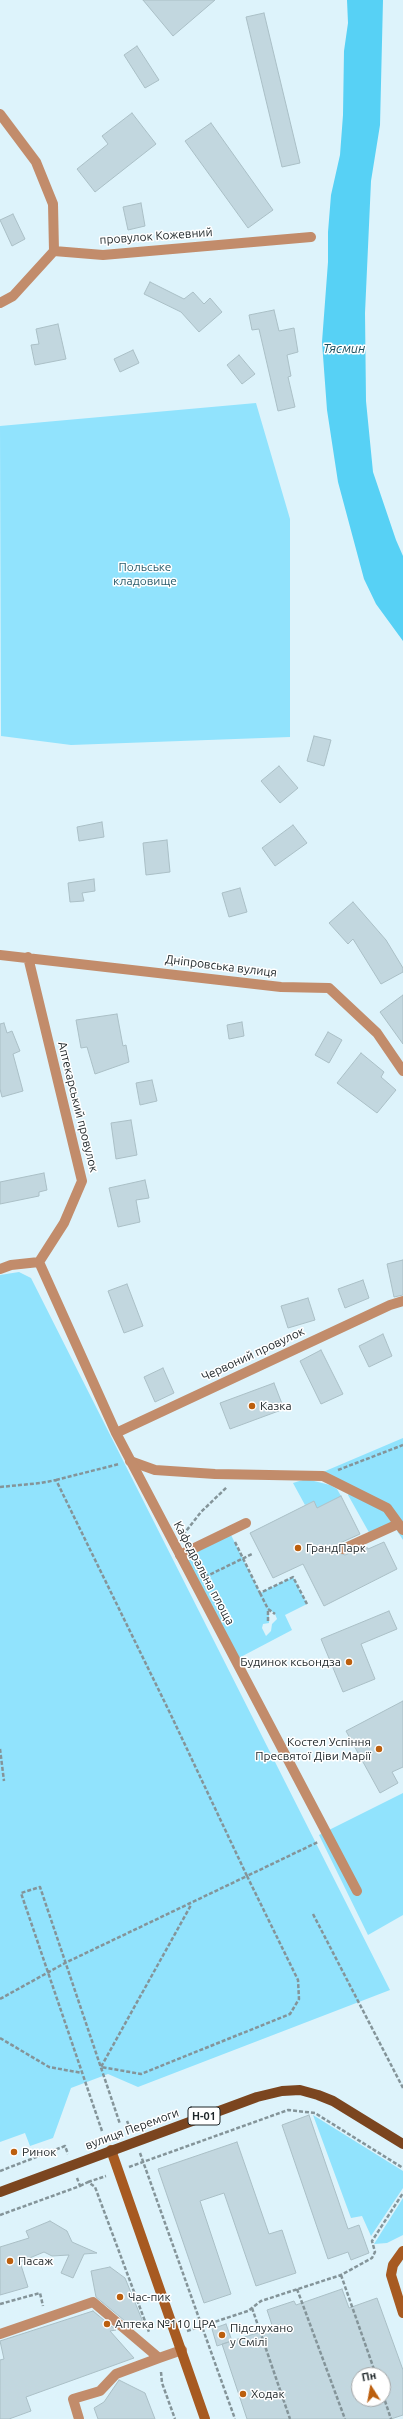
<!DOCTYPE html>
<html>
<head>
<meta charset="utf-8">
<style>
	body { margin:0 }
	#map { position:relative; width:403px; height:2419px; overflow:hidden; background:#ddf3fb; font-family:Ubuntu,sans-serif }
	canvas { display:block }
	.north { position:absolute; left:351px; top:2367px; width:40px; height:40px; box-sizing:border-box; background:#fff; border:1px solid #a5a8a9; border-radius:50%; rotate:349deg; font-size:11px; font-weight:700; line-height:16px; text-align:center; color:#1e2629 }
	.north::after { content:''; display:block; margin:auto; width:14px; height:18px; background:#bc5f0e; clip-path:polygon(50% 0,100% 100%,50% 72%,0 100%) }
</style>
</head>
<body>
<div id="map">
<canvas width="403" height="2419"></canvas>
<div class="north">Пн</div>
</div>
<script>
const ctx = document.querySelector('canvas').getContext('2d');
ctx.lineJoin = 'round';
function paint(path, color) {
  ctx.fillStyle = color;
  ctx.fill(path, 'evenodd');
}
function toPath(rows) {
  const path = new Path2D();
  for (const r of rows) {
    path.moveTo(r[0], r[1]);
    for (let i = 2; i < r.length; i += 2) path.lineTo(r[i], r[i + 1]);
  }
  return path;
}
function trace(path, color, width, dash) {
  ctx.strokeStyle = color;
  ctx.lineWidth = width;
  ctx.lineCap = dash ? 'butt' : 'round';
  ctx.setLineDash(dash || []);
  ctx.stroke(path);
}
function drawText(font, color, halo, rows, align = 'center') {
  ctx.font = font + ' Ubuntu,sans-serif';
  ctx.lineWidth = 3;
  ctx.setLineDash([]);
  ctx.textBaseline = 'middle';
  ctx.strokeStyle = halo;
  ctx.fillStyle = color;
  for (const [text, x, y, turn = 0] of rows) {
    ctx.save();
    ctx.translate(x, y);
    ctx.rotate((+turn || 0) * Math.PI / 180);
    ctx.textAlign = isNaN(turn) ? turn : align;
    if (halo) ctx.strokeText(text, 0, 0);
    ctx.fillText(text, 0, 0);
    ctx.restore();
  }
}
paint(toPath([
	[256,403,290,519,290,737,71,745,1,736,0,426],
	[19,1272,31,1278,390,1990,138,2087,108,2074,71,2088,53,2138,30,2146,25,2133,0,2142,0,1275],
	[403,1438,403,1540,394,1526,371,1536,348,1495,349,1493,316,1475],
	[306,1479,330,1485,337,1489,341,1496,317,1508,314,1501,305,1505,293,1483],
	[229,1531,260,1593,293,1577,307,1604,285,1615,292,1630,235,1660,180,1555],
	[269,1609,275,1614,277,1619,272,1624,271,1631,266,1636,262,1628,263,1624,269,1623],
	[403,1793,403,1915,368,1935,319,1835],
	[313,2115,403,2171,403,2188,371,2236,362,2216,351,2218],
	[403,2198,403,2235,387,2243,374,2244]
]), '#91e3fd');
paint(toPath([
	[347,0,383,0,380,125,371,181,365,313,366,401,373,472,396,540,403,556,403,641,376,604,364,579,338,482,327,410,322,342,328,262,328,232,331,195,340,155,343,115,344,51,348,23]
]), '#57d1f5');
const building = toPath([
	[143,0,215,0,173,36,143,0],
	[264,13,300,163,282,167,246,17,264,13],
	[137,46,159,80,145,88,124,55,137,46],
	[132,113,156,144,95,192,77,169,108,144,102,136,132,113],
	[211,123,273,210,248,228,185,141,211,123],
	[141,203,145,226,128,230,123,207,141,203],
	[13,214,25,239,12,246,0,220,13,214],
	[150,282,184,299,193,292,204,304,210,298,222,312,199,332,181,312,144,294,150,282],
	[274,310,279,331,294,328,298,352,287,355,291,376,288,377,295,407,278,411,259,329,252,330,249,315,274,310],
	[58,324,66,359,35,365,31,345,39,344,36,329,58,324],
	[133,350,139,363,120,372,114,359,133,350],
	[239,355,255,374,242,384,227,365,239,355],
	[314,736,331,740,324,766,307,761,314,736],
	[279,766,298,788,280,803,261,781,279,766],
	[102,822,104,837,79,841,77,827,102,822],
	[293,825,307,843,275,866,262,848,293,825],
	[167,840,170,872,146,875,143,843,167,840],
	[94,879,95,891,82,893,84,901,70,902,68,883,94,879],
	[240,888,247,912,229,917,222,893,240,888],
	[353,902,386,940,403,968,403,972,381,984,353,939,348,944,329,923,353,902],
	[403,995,403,1044,380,1012,403,995],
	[117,1014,123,1046,126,1045,129,1062,95,1074,87,1047,81,1048,76,1020,117,1014],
	[242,1022,244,1036,229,1039,227,1025,242,1022],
	[4,1023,7,1033,12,1031,20,1051,13,1054,23,1091,2,1097,0,1089,0,1024,4,1023],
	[328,1032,342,1040,329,1063,315,1055,328,1032],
	[361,1053,384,1072,381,1077,396,1090,377,1113,337,1083,361,1053],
	[152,1080,157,1101,140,1105,136,1083,152,1080],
	[131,1120,137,1155,116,1159,111,1123,131,1120],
	[44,1173,47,1190,39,1192,39,1196,0,1204,0,1182,44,1173],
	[145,1180,149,1198,136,1200,140,1222,118,1227,109,1188,145,1180],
	[403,1260,403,1295,394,1297,387,1264,403,1260],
	[363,1280,369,1298,345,1308,338,1289,363,1280],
	[127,1284,143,1326,124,1333,108,1291,127,1284],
	[308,1298,315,1320,288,1328,281,1306,308,1298],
	[383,1334,392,1356,369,1367,359,1346,383,1334],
	[321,1350,343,1394,321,1404,300,1361,321,1350],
	[163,1368,174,1393,155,1402,144,1377,163,1368],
	[274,1383,284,1409,230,1429,220,1403,274,1383],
	[341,1496,360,1534,340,1543,337,1548,337,1552,345,1555,366,1546,368,1549,384,1542,397,1569,324,1606,303,1564,273,1578,250,1533,314,1501,317,1508,341,1496],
	[389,1611,397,1629,361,1644,375,1679,343,1692,321,1639,389,1611],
	[403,1701,403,1767,392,1772,398,1783,380,1793,346,1731,403,1701],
	[309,2115,348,2229,359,2225,369,2253,351,2260,348,2252,328,2259,282,2125,309,2115],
	[237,2142,269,2234,282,2230,296,2273,256,2286,224,2193,200,2201,231,2294,204,2303,158,2169,237,2142],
	[50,2221,67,2231,72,2242,97,2253,84,2254,73,2278,61,2273,69,2255,52,2256,44,2252,20,2262,28,2287,0,2295,0,2247,29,2238,26,2231,50,2221],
	[110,2267,125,2278,143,2322,131,2326,96,2297,91,2271,110,2267],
	[342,2289,349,2308,377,2298,403,2370,403,2415,391,2419,247,2419,222,2344,273,2328,267,2310,294,2301,296,2305,342,2289],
	[359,2375,383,2375,383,2399,359,2399,359,2375],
	[93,2311,116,2330,110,2331,134,2358,26,2397,31,2411,9,2419,0,2419,0,2360,4,2359,0,2341,93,2311],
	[226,2324,232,2341,217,2346,212,2329,226,2324],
	[119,2380,145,2393,155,2419,98,2419,94,2408,104,2402,119,2380]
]);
paint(building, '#c2d7df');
trace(building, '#aabfc6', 1);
trace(toPath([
	[338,1470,403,1445],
	[56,1480,119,1464],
	[0,1487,41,1483,56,1480,170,1713,247,1876,318,1842],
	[183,1535,201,1512,227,1487],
	[235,1542,260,1593,293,1577,307,1604],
	[205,1577,252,1554],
	[260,1593,268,1609,275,1614],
	[268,1621,268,1610],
	[0,1749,4,1781],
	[313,1914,403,2088],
	[0,1999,65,1963,247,1876,298,1980,299,1999,290,2014,141,2074,101,2067,191,1905],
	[0,2038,49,2067,82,2073],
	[127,2121,131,2130],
	[102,2131,21,1893,40,1887,120,2124],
	[140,2153,235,2419],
	[129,2167,288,2110,315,2113,403,2168],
	[0,2171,65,2146,68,2154],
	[88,2182,106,2176],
	[80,2186,88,2182,95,2187,149,2332],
	[0,2215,80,2186,77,2178],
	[341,2275,376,2375],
	[297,2289,345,2419],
	[0,2304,40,2293,43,2306],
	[252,2308,290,2419],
	[187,2331,248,2311,261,2301,341,2275,372,2258,375,2252,372,2241,403,2193],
	[161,2372,162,2383,175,2419],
	[383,2395,391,2419]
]), '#849499', 2.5, [4, 2]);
trace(toPath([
	[130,1461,155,1470,215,1474,323,1476,387,1508,403,1530],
	[343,1549,398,1524],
	[180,1555,246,1523],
	[0,2334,93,2302,159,2358,182,2350],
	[79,2419,73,2399,100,2391,116,2374,159,2358]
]), '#c28c6b', 10);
trace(toPath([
	[0,114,36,162,53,204,54,251],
	[54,251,103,255,311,237],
	[0,303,13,296,54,251],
	[0,955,281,987,329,988,377,1033,403,1071],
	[39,1262,116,1433,357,1891],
	[0,1269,11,1265,39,1262,64,1223,82,1181,28,957],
	[116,1433,390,1305,403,1301]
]), '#c28c6b', 10);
trace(toPath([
	[111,2150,205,2419],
	[403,2251,393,2265,391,2275,403,2313]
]), '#a75a21', 10);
trace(toPath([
	[0,2192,257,2097,282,2091,300,2090,318,2095,333,2101,403,2144]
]), '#7b451f', 10);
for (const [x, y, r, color] of [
	[252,1406,4,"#bc5f0e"],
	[298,1548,4,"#bc5f0e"],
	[349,1662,4,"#bc5f0e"],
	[379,1749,4,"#bc5f0e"],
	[14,2152,4,"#bc5f0e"],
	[10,2261,4,"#bc5f0e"],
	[120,2297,4,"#bc5f0e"],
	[107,2324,4,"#bc5f0e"],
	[222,2335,4,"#bc5f0e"],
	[243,2394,4,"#bc5f0e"]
]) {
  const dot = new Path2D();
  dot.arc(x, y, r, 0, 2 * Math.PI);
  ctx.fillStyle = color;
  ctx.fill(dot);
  trace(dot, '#fff', 1.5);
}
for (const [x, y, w] of [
	[204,2116,32]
]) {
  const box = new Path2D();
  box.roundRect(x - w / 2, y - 9, w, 18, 3);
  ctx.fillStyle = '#fff';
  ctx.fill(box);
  trace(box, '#1e2629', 1);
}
drawText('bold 11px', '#1e2629', null, [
	["Н-01",204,2116]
]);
drawText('12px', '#1e2629', '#fff', [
	["провулок Кожевний",156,236,-4],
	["Дніпровська вулиця",221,966,7],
	["Аптекарський провулок",78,1107,76],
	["Червоний провулок",253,1354,-25],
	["Кафедральна площа",204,1573,62],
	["вулиця Перемоги",132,2129,-20]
]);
drawText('12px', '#295c6b', '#fff', [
	["Польське",145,567],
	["кладовище",145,581]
]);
drawText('12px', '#1e2629', '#fff', [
	["Казка",260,1406],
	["ГрандПарк",306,1548],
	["Будинок ксьондза",341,1662,"right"],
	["Костел Успіння",371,1742,"right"],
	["Пресвятої Діви Марії",371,1756,"right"],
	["Ринок",22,2152],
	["Пасаж",18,2261],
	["Час-пик",128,2297],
	["Аптека №110 ЦРА",115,2324],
	["Підслухано",230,2328],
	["у Смілі",230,2342],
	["Ходак",251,2394]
], 'left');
drawText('italic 13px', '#1c505f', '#fff', [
	["Тясмин",344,349]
]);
</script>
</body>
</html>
